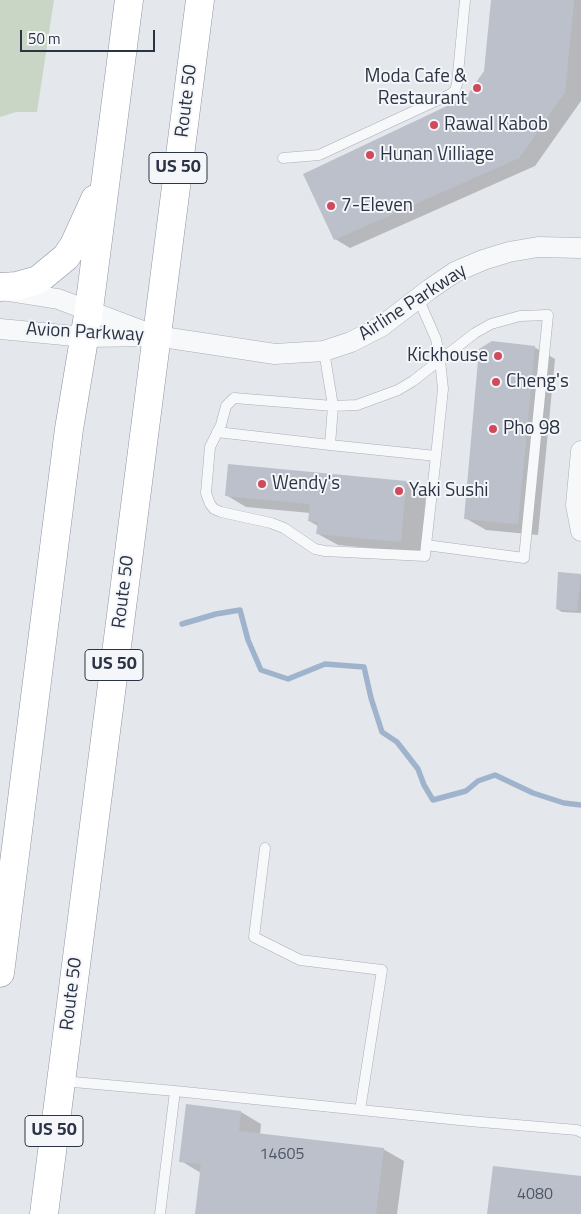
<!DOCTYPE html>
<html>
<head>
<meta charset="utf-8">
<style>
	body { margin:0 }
	#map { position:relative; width:581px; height:1214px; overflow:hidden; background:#e4e7ec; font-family:"Titillium Web",sans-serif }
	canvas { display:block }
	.scale { position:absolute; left:20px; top:30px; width:135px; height:22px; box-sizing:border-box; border:2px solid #2b3445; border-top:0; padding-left:6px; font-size:15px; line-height:18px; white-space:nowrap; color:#2b3445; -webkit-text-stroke:4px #f4f6f9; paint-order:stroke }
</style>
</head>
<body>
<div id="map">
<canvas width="581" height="1214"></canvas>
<div class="scale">50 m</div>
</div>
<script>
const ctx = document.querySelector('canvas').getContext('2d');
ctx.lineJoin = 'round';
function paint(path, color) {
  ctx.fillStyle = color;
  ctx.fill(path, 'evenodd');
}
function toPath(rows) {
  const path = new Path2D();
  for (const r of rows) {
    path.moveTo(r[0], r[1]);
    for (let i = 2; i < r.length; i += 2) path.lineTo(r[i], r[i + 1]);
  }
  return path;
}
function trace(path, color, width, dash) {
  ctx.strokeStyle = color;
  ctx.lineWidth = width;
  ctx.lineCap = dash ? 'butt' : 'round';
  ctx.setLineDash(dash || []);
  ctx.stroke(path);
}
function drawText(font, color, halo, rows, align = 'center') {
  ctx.font = font + ' "Titillium Web",sans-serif';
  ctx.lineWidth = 4;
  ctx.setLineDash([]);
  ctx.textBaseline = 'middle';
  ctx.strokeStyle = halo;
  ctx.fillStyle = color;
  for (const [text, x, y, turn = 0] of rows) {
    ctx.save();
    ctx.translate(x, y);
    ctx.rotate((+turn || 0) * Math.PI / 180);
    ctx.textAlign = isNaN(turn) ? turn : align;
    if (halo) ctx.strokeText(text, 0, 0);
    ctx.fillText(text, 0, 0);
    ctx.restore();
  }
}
paint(toPath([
	[0,0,54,0,37,112,16,112,0,117]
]), '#c9d6c5');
paint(toPath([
	[492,0,581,0,581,101,535,166,350,248,335,239,467,98,485,71],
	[534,347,555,359,538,535,486,530,465,518],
	[229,465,406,482,426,494,421,553,338,545,318,534,318,526,309,521,310,513,246,507,226,495],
	[560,573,581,575,581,613,562,612,557,609],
	[241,1112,261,1124,260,1135,383,1149,404,1161,397,1214,196,1214,201,1173,181,1161]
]), '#0003');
trace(toPath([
	[182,624,216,614,240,610,248,640,261,670,288,679,325,664,364,667,371,698,382,732,397,742,418,769,424,785,433,800,466,791,478,781,495,775,533,793,564,803,581,805]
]), '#9fb4cc', 5.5);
paint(toPath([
	[491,0,574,0,565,92,519,158,334,240,303,174,466,97,484,71],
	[492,341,535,346,518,524,464,519,479,349],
	[228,464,406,481,401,542,316,534,318,522,308,521,310,504,225,496],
	[558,572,581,574,577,611,556,609],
	[186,1104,241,1111,239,1131,384,1148,376,1214,195,1214,201,1164,179,1162],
	[493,1166,581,1176,581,1214,487,1214]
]), '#bbc0ca');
const lane = toPath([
	[283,158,319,155,451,94,455,90,457,84,465,0],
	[418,298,436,339,440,360,443,389,436,456,426,545,425,556,325,551,315,549,284,528,271,523,221,512,214,509,210,504,206,493,210,447,221,425,226,406,234,398,333,406,357,405,398,390,413,381,440,360,475,333,491,324,520,316,548,315,524,558,426,545],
	[217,432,330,445,333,406,324,351],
	[330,445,436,456],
	[265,848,254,937,300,960,382,970,360,1110],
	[62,1081,175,1091,469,1121,577,1130,581,1132],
	[160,1214,175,1091]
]);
const street = toPath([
	[8,291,58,299,148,333],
	[0,329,85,337,156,336,275,354,324,351,351,342,382,326,430,289,455,272,483,260,509,252,538,247,581,248],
	[581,451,576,505,581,531]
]);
const highway = toPath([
	[0,287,17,286,38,280,66,257,74,245,95,199],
	[0,973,69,429,89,309,129,0],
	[44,1214,200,0]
]);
trace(lane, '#a9aeb7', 11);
trace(street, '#a9aeb7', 21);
trace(highway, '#8b94a3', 29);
trace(lane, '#f7f8fa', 10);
trace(street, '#f7f8fa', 20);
trace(highway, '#fff', 28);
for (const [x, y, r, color] of [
	[477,88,5,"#d1495b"],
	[434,125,5,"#d1495b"],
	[370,155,5,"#d1495b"],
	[331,206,5,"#d1495b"],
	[498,356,5,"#d1495b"],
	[496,382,5,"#d1495b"],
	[493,429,5,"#d1495b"],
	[262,484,5,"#d1495b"],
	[399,491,5,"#d1495b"]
]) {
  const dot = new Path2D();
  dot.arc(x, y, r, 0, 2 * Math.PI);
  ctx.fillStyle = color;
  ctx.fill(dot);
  trace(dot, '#f4f6f9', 2);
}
drawText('16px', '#4f5766', null, [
	["14605",282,1155],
	["4080",535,1195]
]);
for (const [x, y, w] of [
	[178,168,58],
	[114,665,58],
	[54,1131,58]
]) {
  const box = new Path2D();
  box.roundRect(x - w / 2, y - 15.5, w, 31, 4);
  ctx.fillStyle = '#f4f6f9';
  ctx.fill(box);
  trace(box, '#2b3445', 1);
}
drawText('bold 18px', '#2b3445', null, [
	["US 50",178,168],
	["US 50",114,665],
	["US 50",54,1131]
]);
drawText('19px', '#2b3445', '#f4f6f9', [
	["Moda Cafe &",467,77,"right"],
	["Restaurant",467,99,"right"],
	["Rawal Kabob",444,125],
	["Hunan Villiage",380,155],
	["7-Eleven",341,206],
	["Kickhouse",488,356,"right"],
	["Cheng's",506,382],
	["Pho 98",503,429],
	["Wendy's",272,484],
	["Yaki Sushi",409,491]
], 'left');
drawText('19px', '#2b3445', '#f4f6f9', [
	["Route 50",187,101,-83],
	["Airline Parkway",413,303,-33],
	["Avion Parkway",85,333,3],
	["Route 50",124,592,-83],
	["Route 50",72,994,-83]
]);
</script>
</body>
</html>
